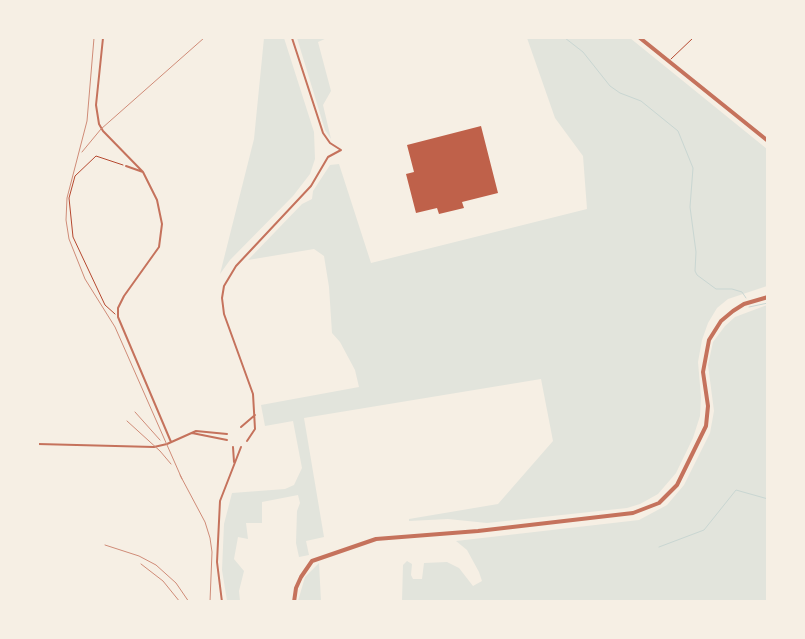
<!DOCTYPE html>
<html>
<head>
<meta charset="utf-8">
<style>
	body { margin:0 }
	#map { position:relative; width:805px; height:639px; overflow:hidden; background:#f6efe4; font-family:"Source Sans 3",sans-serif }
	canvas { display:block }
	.frame { position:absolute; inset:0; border:39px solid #f6efe4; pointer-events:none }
</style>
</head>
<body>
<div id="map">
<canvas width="805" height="639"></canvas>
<div class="frame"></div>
</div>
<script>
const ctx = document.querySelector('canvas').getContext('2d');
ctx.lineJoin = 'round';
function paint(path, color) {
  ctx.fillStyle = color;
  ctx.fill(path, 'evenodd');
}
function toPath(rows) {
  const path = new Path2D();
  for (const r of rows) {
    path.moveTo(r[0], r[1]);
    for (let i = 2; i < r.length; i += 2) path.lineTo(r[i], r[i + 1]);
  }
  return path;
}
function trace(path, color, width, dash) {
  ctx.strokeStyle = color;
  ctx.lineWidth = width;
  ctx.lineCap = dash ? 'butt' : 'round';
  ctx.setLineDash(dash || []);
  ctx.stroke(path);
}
paint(toPath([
	[264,38,284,38,314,132,315,159,310,174,293,196,230,260,220,274,254,139],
	[297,38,327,38,318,42,331,91,323,105,331,139,325,130],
	[527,38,630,38,767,149,767,286,728,299,717,308,708,323,702,340,698,362,701,397,700,416,693,438,676,473,658,494,640,504,627,508,487,523,448,519,409,521,409,519,498,504,553,441,541,379,304,418,324,537,306,541,309,555,299,557,296,543,297,511,300,503,298,495,262,502,262,523,246,523,248,539,238,537,234,559,244,571,239,591,240,601,227,601,222,570,224,524,232,493,285,489,294,485,302,468,293,421,265,426,261,405,359,387,355,370,340,342,332,333,329,287,324,256,314,249,248,260,302,204,312,199,313,191,330,165,339,164,371,263,587,209,583,156,555,118],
	[767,305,767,601,402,601,403,565,407,561,412,564,411,575,413,579,422,579,424,563,447,562,459,568,473,586,482,581,479,572,467,550,456,541,639,520,667,505,684,485,710,433,714,411,708,365,713,342,725,326,735,317],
	[319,563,321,601,298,601,305,577]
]), '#e2e4dc');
trace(toPath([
	[565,38,583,52,610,86,620,93,641,101,678,131,693,168,690,207,696,252,695,271,697,275,716,289,732,289,742,292,746,298],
	[749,307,768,303],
	[659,547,704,530,736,490,768,499]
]), '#c9d6d2', 1);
paint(toPath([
	[481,126,498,193,462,202,464,208,439,214,437,208,416,213,406,174,414,172,407,145]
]), '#bf614a');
trace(toPath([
	[671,59,693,38],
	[115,314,105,305,73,237,69,198,75,176,96,156,123,165]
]), '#b5482f', 1);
trace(toPath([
	[103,38,96,105,99,124,103,131,143,172,157,200,162,224,159,247,124,296,118,308,118,317,171,442],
	[126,166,143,172],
	[241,427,255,415],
	[192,433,227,440],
	[247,441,255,429,253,394,224,314,222,298,224,286,236,266,311,186,328,157,341,150,330,143,323,133,292,38],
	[38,444,154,447,167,444,196,431,227,434],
	[233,447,234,462],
	[222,602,217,562,220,501,241,447]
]), '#c5725c', 2);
trace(toPath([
	[640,38,768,141],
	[294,602,296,588,301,577,312,561,376,539,478,531,633,513,659,503,677,485,706,426,708,406,703,372,709,340,721,321,733,311,744,304,768,297]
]), '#c5725c', 4);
trace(toPath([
	[94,38,87,121,67,198,66,220,69,239,85,279,115,327,182,479],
	[82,152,101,129,204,38],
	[135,412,160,440],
	[127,421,160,451,171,464],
	[180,475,205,522,210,538,212,552,210,602],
	[105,545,139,556,156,565,176,583,189,602],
	[141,564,163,581,180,602]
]), '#cf8b77', 1);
</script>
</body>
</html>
